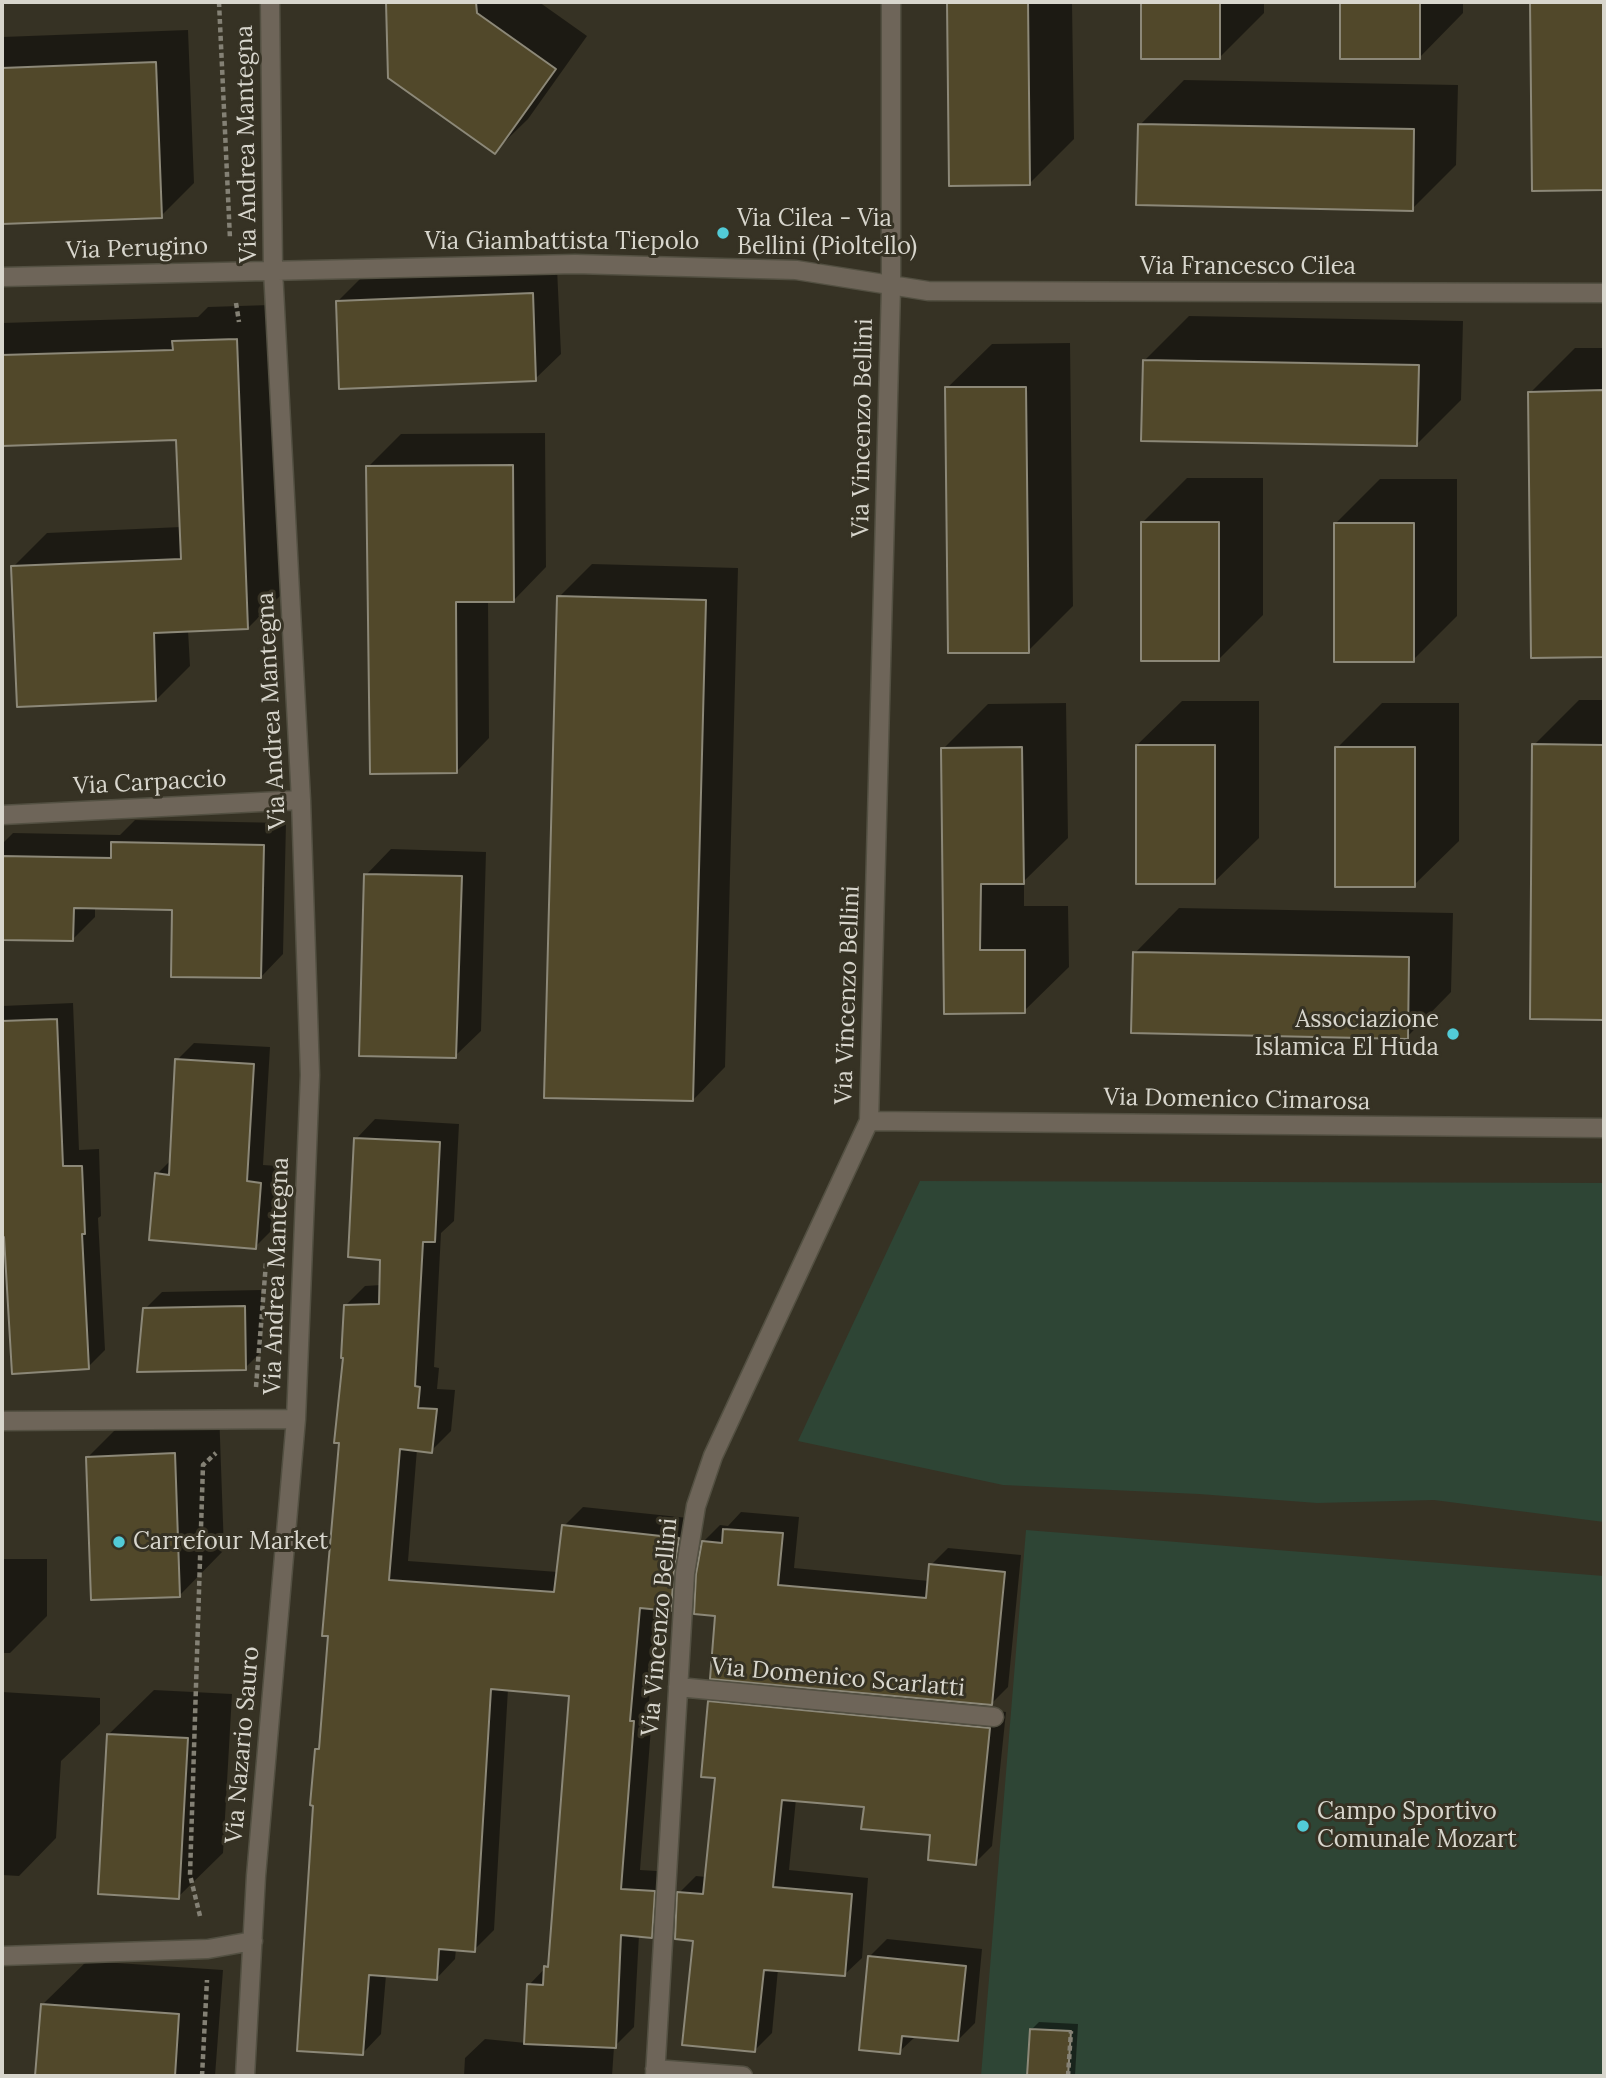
<!DOCTYPE html>
<html>
<head>
<meta charset="utf-8">
<style>
	body { margin:0 }
	#map { position:relative; width:1606px; height:2078px; overflow:hidden; background:#363224; font-family:Lora,serif }
	canvas { display:block }
	.frame { position:absolute; inset:0; border:4px solid #d8d6cd; pointer-events:none }
</style>
</head>
<body>
<div id="map">
<canvas width="1606" height="2078"></canvas>
<div class="frame"></div>
</div>
<script>
const ctx = document.querySelector('canvas').getContext('2d');
ctx.lineJoin = 'round';
function paint(path, color) {
  ctx.fillStyle = color;
  ctx.fill(path, 'evenodd');
}
function toPath(rows) {
  const path = new Path2D();
  for (const r of rows) {
    path.moveTo(r[0], r[1]);
    for (let i = 2; i < r.length; i += 2) path.lineTo(r[i], r[i + 1]);
  }
  return path;
}
function trace(path, color, width, dash) {
  ctx.strokeStyle = color;
  ctx.lineWidth = width;
  ctx.lineCap = dash ? 'butt' : 'round';
  ctx.setLineDash(dash || []);
  ctx.stroke(path);
}
function drawText(font, color, halo, rows, align = 'center') {
  ctx.font = font + ' Lora,serif';
  ctx.lineWidth = 6;
  ctx.setLineDash([]);
  ctx.textBaseline = 'middle';
  ctx.strokeStyle = halo;
  ctx.fillStyle = color;
  for (const [text, x, y, turn = 0] of rows) {
    ctx.save();
    ctx.translate(x, y);
    ctx.rotate((+turn || 0) * Math.PI / 180);
    ctx.textAlign = isNaN(turn) ? turn : align;
    if (halo) ctx.strokeText(text, 0, 0);
    ctx.fillText(text, 0, 0);
    ctx.restore();
  }
}
paint(toPath([
	[920,1181,1604,1183,1604,1522,1434,1500,1317,1503,1199,1494,1003,1485,798,1441],
	[1026,1530,1604,1576,1604,2076,981,2076]
]), '#2e4535');
paint(toPath([
	[387,2,539,2,587,36,528,119,495,151,390,77],
	[949,2,1072,2,1074,139,1029,184,951,184],
	[1142,2,1264,2,1264,13,1219,58,1142,58],
	[1342,2,1463,2,1463,13,1419,58,1342,58],
	[1532,2,1604,2,1604,188,1534,189],
	[188,30,194,183,161,216,2,222,2,37],
	[1184,80,1458,85,1456,165,1412,209,1140,125],
	[557,268,561,354,535,379,338,301,363,276],
	[270,305,282,594,248,628,188,630,190,666,156,700,13,567,47,533,181,527,178,439,2,445,2,323,198,317,208,307],
	[1189,316,1463,321,1461,400,1417,444,1144,361],
	[1070,343,1073,606,1028,651,947,388,992,344],
	[1575,348,1604,348,1604,656,1533,656,1530,393],
	[545,433,546,567,514,600,488,600,489,738,457,771,368,467,401,434],
	[1187,478,1263,478,1263,615,1219,659,1142,523],
	[1380,479,1457,479,1457,616,1413,660,1336,523],
	[592,564,738,568,725,1067,693,1100,559,597],
	[1579,700,1604,700,1604,1018,1531,1018,1534,745],
	[1182,701,1259,701,1259,838,1214,882,1137,745],
	[1066,703,1068,838,1024,881,1024,906,1068,906,1069,967,1024,1011,946,1012,943,749,988,704],
	[1382,703,1459,703,1459,841,1414,885,1337,748],
	[135,820,286,823,283,954,261,977,174,908,95,907,95,917,72,940,2,938,2,844,13,833,120,835],
	[391,849,486,852,481,1031,455,1056,366,875],
	[1179,908,1453,913,1451,992,1407,1037,1135,953],
	[73,1003,79,1150,99,1149,101,1216,98,1218,105,1350,88,1367,5,1235,2,1235,2,1006],
	[194,1043,270,1047,263,1165,278,1166,272,1230,255,1247,157,1174,172,1159,177,1060],
	[375,1119,459,1124,454,1221,441,1233,434,1367,439,1368,437,1389,455,1390,451,1431,431,1451,417,1449,408,1561,558,1572,564,1526,583,1507,698,1519,690,1590,671,1609,657,1608,649,1702,653,1702,640,1870,673,1872,671,1916,651,1936,639,1935,634,2027,614,2047,612,2076,464,2076,465,2058,485,2039,526,2043,529,1985,550,1963,571,1694,508,1689,494,1930,474,1950,456,1949,455,1959,436,1979,386,1975,381,2034,362,2054,317,1750,321,1746,341,1442,346,1305,365,1286,381,1285,382,1258,356,1139],
	[261,1290,262,1351,245,1368,145,1309,162,1292],
	[219,1410,224,1550,180,1595,88,1457,132,1413],
	[741,1512,799,1517,794,1568,929,1581,931,1565,948,1548,1021,1555,1008,1687,991,1704,717,1615,703,1542,720,1525,728,1526],
	[2,1559,47,1559,47,1616,10,1653,2,1653],
	[727,1685,1006,1712,992,1846,975,1863,932,1834,866,1805,796,1799,789,1870,868,1878,862,1958,844,1975,778,1969,772,2033,755,2050,695,1939,679,1893,696,1876,707,1877,717,1776,710,1702],
	[154,1690,232,1694,223,1853,178,1897,109,1734],
	[2,1692,100,1698,100,1724,61,1761,56,1838,19,1876,2,1875],
	[887,1939,982,1949,975,2023,958,2040,916,2036,899,2052,870,1956],
	[87,1961,223,1970,215,2076,37,2076,42,2005],
	[1039,2022,1078,2024,1075,2076,1028,2076,1031,2030]
]), '#0007');
const building = toPath([
	[386,2,476,2,477,13,556,69,495,154,388,78,386,2],
	[947,2,1028,2,1030,185,949,186,947,2],
	[1141,2,1220,2,1220,59,1141,59,1141,2],
	[1340,2,1420,2,1420,59,1340,59,1340,2],
	[1530,2,1604,2,1604,190,1532,191,1530,2],
	[156,62,162,218,2,224,2,68,156,62],
	[1138,124,1414,129,1413,211,1136,205,1138,124],
	[533,293,536,381,339,389,336,301,533,293],
	[237,339,248,629,154,633,156,701,17,707,11,566,181,559,176,440,2,446,2,355,173,350,172,341,237,339],
	[1143,360,1419,365,1417,446,1141,441,1143,360],
	[945,387,1026,387,1029,653,948,653,945,387],
	[1604,390,1604,657,1531,658,1528,392,1604,390],
	[513,465,514,602,456,602,457,773,370,774,366,466,513,465],
	[1141,522,1219,522,1219,661,1141,661,1141,522],
	[1334,523,1414,523,1414,662,1334,662,1334,523],
	[557,596,706,600,693,1101,544,1098,557,596],
	[1532,744,1604,745,1604,1020,1530,1019,1532,744],
	[1136,745,1215,745,1215,884,1136,884,1136,745],
	[1022,747,1024,884,981,884,980,950,1025,950,1025,1013,944,1014,941,748,1022,747],
	[1335,747,1415,747,1415,887,1335,887,1335,747],
	[111,842,264,845,261,978,171,977,172,910,74,908,73,941,2,940,2,856,111,858,111,842],
	[364,874,462,876,456,1058,359,1056,364,874],
	[1133,952,1409,957,1408,1039,1131,1033,1133,952],
	[57,1019,63,1166,82,1166,85,1234,82,1234,89,1369,12,1374,4,1237,2,1237,2,1021,57,1019],
	[175,1059,254,1064,247,1181,261,1183,256,1249,149,1240,155,1173,169,1175,175,1059],
	[354,1138,440,1142,435,1242,423,1242,415,1386,420,1387,418,1408,437,1409,432,1453,400,1449,389,1580,554,1592,562,1525,679,1538,674,1571,671,1611,640,1608,630,1721,634,1721,621,1889,655,1891,652,1938,621,1935,616,2048,524,2044,527,1984,543,1985,544,1966,548,1967,569,1696,491,1689,475,1952,439,1949,437,1980,369,1975,363,2055,297,2051,313,1806,310,1805,315,1749,319,1749,328,1636,322,1636,339,1443,334,1443,343,1358,341,1358,344,1305,379,1304,380,1260,348,1257,354,1138],
	[245,1306,246,1370,137,1372,143,1308,245,1306],
	[175,1453,180,1597,91,1600,86,1457,175,1453],
	[723,1529,783,1533,778,1585,926,1598,929,1564,1005,1572,992,1705,710,1679,715,1616,694,1614,696,1574,702,1541,722,1543,723,1529],
	[708,1701,990,1728,976,1865,928,1860,930,1835,861,1829,864,1807,782,1800,773,1887,852,1894,845,1976,764,1970,755,2052,682,2045,693,1941,675,1939,677,1892,703,1894,715,1778,701,1777,708,1701],
	[107,1734,188,1738,179,1899,98,1894,107,1734],
	[868,1956,966,1966,958,2041,902,2036,900,2054,859,2050,868,1956],
	[41,2004,179,2014,175,2076,35,2076,41,2004],
	[1030,2029,1071,2031,1068,2076,1027,2076,1030,2029]
]);
paint(building, '#51482a');
trace(building, '#8c8878', 2);
const street = toPath([
	[2,277,575,264,796,270,928,291,1604,293],
	[2,815,301,800],
	[869,1121,1604,1128],
	[2,1421,296,1419],
	[678,1687,994,1717],
	[2,1956,208,1949,253,1941],
	[655,2069,743,2076],
	[245,2076,256,1876,296,1419,310,1075,301,800,273,270,270,2],
	[655,2076,685,1573,696,1506,713,1456,869,1121,891,287,891,2]
]);
trace(street, '#535042', 21);
trace(toPath([
	[219,2,230,239],
	[236,303,239,322],
	[256,1387,266,1263],
	[200,1916,190,1875,203,1465,216,1453],
	[202,2076,207,1980],
	[1068,2076,1071,2031]
]), '#848175', 4.5, [5, 3.5]);
trace(street, '#6e6559', 18);
for (const [x, y, r, color] of [
	[723,233,7,"#52cbd7"],
	[1453,1034,7,"#52cbd7"],
	[119,1542,7,"#52cbd7"],
	[1303,1826,7,"#52cbd7"]
]) {
  const dot = new Path2D();
  dot.arc(x, y, r, 0, 2 * Math.PI);
  ctx.fillStyle = color;
  ctx.fill(dot);
  trace(dot, '#363224', 2.5);
}
drawText('24px', '#d8d6cd', '#363224', [
	["Via Andrea Mantegna",247,144,-91],
	["Via Giambattista Tiepolo",562,242],
	["Via Perugino",137,249,-2],
	["Via Francesco Cilea",1248,267],
	["Via Vincenzo Bellini",863,428,-89],
	["Via Andrea Mantegna",272,711,-93],
	["Via Carpaccio",150,783,-3],
	["Via Vincenzo Bellini",848,995,-88],
	["Via Domenico Cimarosa",1237,1100,1],
	["Via Andrea Mantegna",277,1276,-88],
	["Via Vincenzo Bellini",660,1627,-85],
	["Via Domenico Scarlatti",838,1678,5],
	["Via Nazario Sauro",243,1745,-85]
]);
drawText('24px', '#d8d6cd', '#363224', [
	["Via Cilea - Via",737,219],
	["Bellini (Pioltello)",737,247],
	["Associazione",1439,1020,"right"],
	["Islamica El Huda",1439,1048,"right"],
	["Carrefour Market",133,1542],
	["Campo Sportivo",1317,1812],
	["Comunale Mozart",1317,1840]
], 'left');
</script>
</body>
</html>
